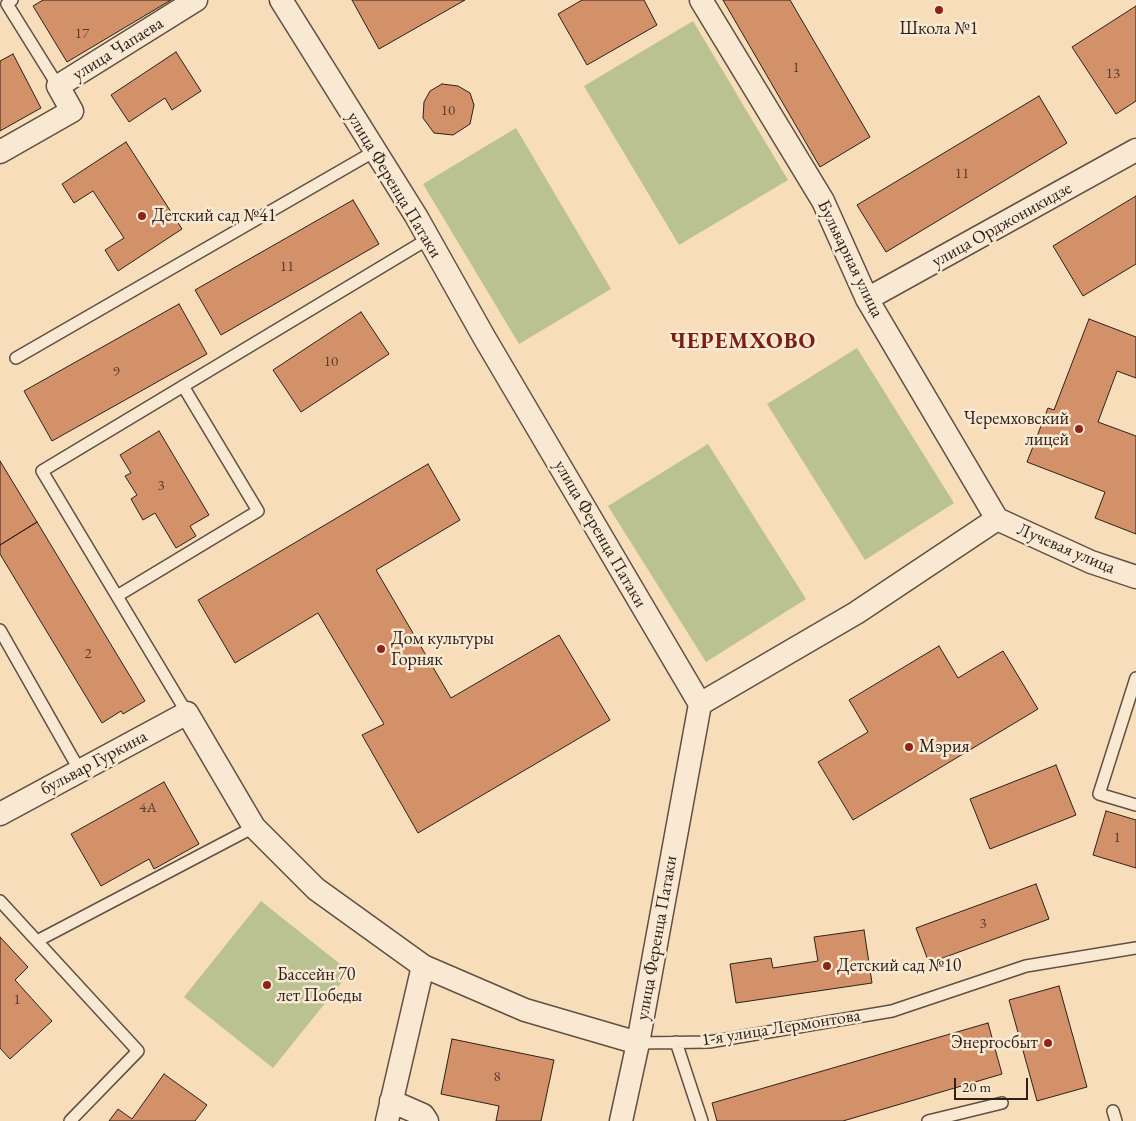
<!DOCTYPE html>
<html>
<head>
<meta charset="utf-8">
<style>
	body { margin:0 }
	#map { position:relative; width:1136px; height:1121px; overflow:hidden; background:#f7ddba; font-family:"EB Garamond",serif }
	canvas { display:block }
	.scale { position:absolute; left:954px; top:1078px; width:74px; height:22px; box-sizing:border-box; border:2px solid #2c211b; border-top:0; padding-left:6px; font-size:15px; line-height:18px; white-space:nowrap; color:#2c211b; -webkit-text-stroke:4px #fae9d2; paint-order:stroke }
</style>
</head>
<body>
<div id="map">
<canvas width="1136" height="1121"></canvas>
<div class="scale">20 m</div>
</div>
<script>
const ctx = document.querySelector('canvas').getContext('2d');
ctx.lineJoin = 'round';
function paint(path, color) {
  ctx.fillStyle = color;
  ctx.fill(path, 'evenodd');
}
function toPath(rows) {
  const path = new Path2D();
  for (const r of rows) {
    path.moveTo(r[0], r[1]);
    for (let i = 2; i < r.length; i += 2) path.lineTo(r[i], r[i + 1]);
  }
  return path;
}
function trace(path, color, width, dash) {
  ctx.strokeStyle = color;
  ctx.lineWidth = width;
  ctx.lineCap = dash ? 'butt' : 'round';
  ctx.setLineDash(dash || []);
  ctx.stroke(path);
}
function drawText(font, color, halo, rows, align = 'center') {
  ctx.font = font + ' "EB Garamond",serif';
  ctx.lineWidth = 5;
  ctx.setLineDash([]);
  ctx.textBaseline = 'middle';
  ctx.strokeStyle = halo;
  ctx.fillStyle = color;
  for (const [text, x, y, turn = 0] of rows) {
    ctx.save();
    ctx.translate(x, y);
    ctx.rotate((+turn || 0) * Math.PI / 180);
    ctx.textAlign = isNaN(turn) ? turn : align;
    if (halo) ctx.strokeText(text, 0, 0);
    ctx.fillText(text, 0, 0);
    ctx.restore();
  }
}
paint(toPath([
	[693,21,788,180,679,245,584,86],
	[516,128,611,289,519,344,423,184],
	[857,348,954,503,865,560,767,404],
	[708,444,806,599,706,662,608,506],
	[261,901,350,972,273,1068,184,997]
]), '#bac292');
const building = toPath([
	[43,0,171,0,67,62,33,6,43,0],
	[352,0,465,0,379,49,352,0],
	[582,0,644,0,657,25,587,65,558,14,582,0],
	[723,0,790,0,870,137,820,167,723,0],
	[1136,6,1136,101,1116,114,1072,47,1136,6],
	[176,52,201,91,172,110,165,98,129,122,111,95,176,52],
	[13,54,41,108,0,131,0,61,13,54],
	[442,84,458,86,470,93,474,105,470,124,453,135,434,133,423,118,424,102,430,91,442,84],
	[1039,96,1067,143,886,252,857,205,1039,96],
	[126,142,182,229,118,271,105,250,124,238,93,191,74,203,62,184,126,142],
	[1136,196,1136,264,1083,296,1053,246,1136,196],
	[353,200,379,244,221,335,195,290,353,200],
	[179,304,207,354,52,441,24,391,179,304],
	[361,312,389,354,301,412,273,370,361,312],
	[1089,319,1136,337,1136,378,1117,371,1098,422,1136,436,1136,534,1095,518,1105,492,1027,462,1048,408,1054,410,1089,319],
	[159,431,209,515,190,526,196,536,176,548,155,513,143,520,131,499,137,495,125,476,131,473,120,455,159,431],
	[0,461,37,522,0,545,0,461],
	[428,464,460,520,376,570,451,698,559,635,610,720,418,833,362,735,384,724,318,613,235,663,198,600,428,464],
	[37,522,145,701,123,714,121,711,102,723,0,554,0,545,37,522],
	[939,646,958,678,1003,651,1038,709,853,820,818,762,868,732,849,700,939,646],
	[1056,765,1076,815,990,849,970,799,1056,765],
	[164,782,199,844,154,869,149,859,101,886,71,834,164,782],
	[1106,811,1136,820,1136,868,1093,855,1106,811],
	[1036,884,1049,919,929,963,916,928,1036,884],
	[864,930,872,983,736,1003,730,964,771,958,773,968,818,961,814,937,864,930],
	[0,937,28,967,15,980,52,1021,10,1059,0,1048,0,937],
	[1059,986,1087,1087,1037,1101,1009,1000,1059,986],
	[988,1023,1002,1074,843,1121,717,1121,712,1103,988,1023],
	[452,1039,554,1060,541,1121,496,1121,499,1106,441,1094,452,1039],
	[164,1074,207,1105,195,1121,109,1121,118,1109,132,1119,164,1074]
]);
paint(building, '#d3916a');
trace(building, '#2c211b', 1);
const lane = toPath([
	[12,0,7,4,58,86],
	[16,358,375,151],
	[117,596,258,511,183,386],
	[0,630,80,771],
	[1136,678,1099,794,1136,805],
	[187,713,42,471,428,239],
	[0,901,138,1051,70,1121],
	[37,941,254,827],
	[676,1042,702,1121],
	[638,1043,709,1042,892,1011,1026,966,1136,948],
	[1113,1111,1116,1121],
	[928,1121,1002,1103]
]);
const street = toPath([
	[281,0,416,216,484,337,700,704,638,1043,621,1121],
	[701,0,823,201,867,299,997,519],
	[0,152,72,111,58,86,196,0],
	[867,299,1136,150],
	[997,519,1091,562,1136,577],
	[700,704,856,613,997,519],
	[0,814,187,713,254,827,316,889,423,966,525,1010,638,1043],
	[391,1101,423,1115,427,1121],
	[387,1121,423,966]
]);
trace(lane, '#5f5043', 14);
trace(street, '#5f5043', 25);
trace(lane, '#fae9d2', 11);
trace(street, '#fae9d2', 22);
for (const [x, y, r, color] of [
	[939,10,5,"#8f2418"],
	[142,216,5,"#8f2418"],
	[1079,429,5,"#8f2418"],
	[381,649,5,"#8f2418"],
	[909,747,5,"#8f2418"],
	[827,966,5,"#8f2418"],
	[267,985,5,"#8f2418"],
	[1048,1043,5,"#8f2418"]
]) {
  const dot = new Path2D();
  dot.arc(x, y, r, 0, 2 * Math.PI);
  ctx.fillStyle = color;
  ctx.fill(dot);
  trace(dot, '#fae9d2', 2);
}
drawText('15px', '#563d2f', null, [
	["17",82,34],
	["1",796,68],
	["13",1113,74],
	["10",448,111],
	["11",962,174],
	["11",287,267],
	["10",331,362],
	["9",116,372],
	["3",161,486],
	["2",88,654],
	["4А",148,808],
	["1",1117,838],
	["3",983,924],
	["1",17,1000],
	["8",497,1077]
]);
drawText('18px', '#2c211b', '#fae9d2', [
	["Школа №1",939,29,"center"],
	["Детский сад №41",152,216],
	["Черемховский",1069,419,"right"],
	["лицей",1069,440,"right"],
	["Дом культуры",391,639],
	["Горняк",391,660],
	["Мэрия",919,747],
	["Детский сад №10",837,966],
	["Бассейн 70",277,975],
	["лет Победы",277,996],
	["Энергосбыт",1038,1043,"right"]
], 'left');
drawText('18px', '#2c211b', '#fae9d2', [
	["улица Чапаева",118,49,-32],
	["улица Ференца Патаки",394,185,59],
	["улица Орджоникидзе",1002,225,-29],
	["Бульварная улица",850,259,64],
	["улица Ференца Патаки",600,534,60],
	["Лучевая улица",1066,549,23],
	["бульвар Гуркина",94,763,-28],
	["улица Ференца Патаки",657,938,-80],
	["1-я улица Лермонтова",781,1028,-9]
]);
ctx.letterSpacing = '1px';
drawText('bold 22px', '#7a1f14', '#fae9d2', [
	["ЧЕРЕМХОВО",743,342]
]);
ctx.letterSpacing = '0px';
</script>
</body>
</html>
